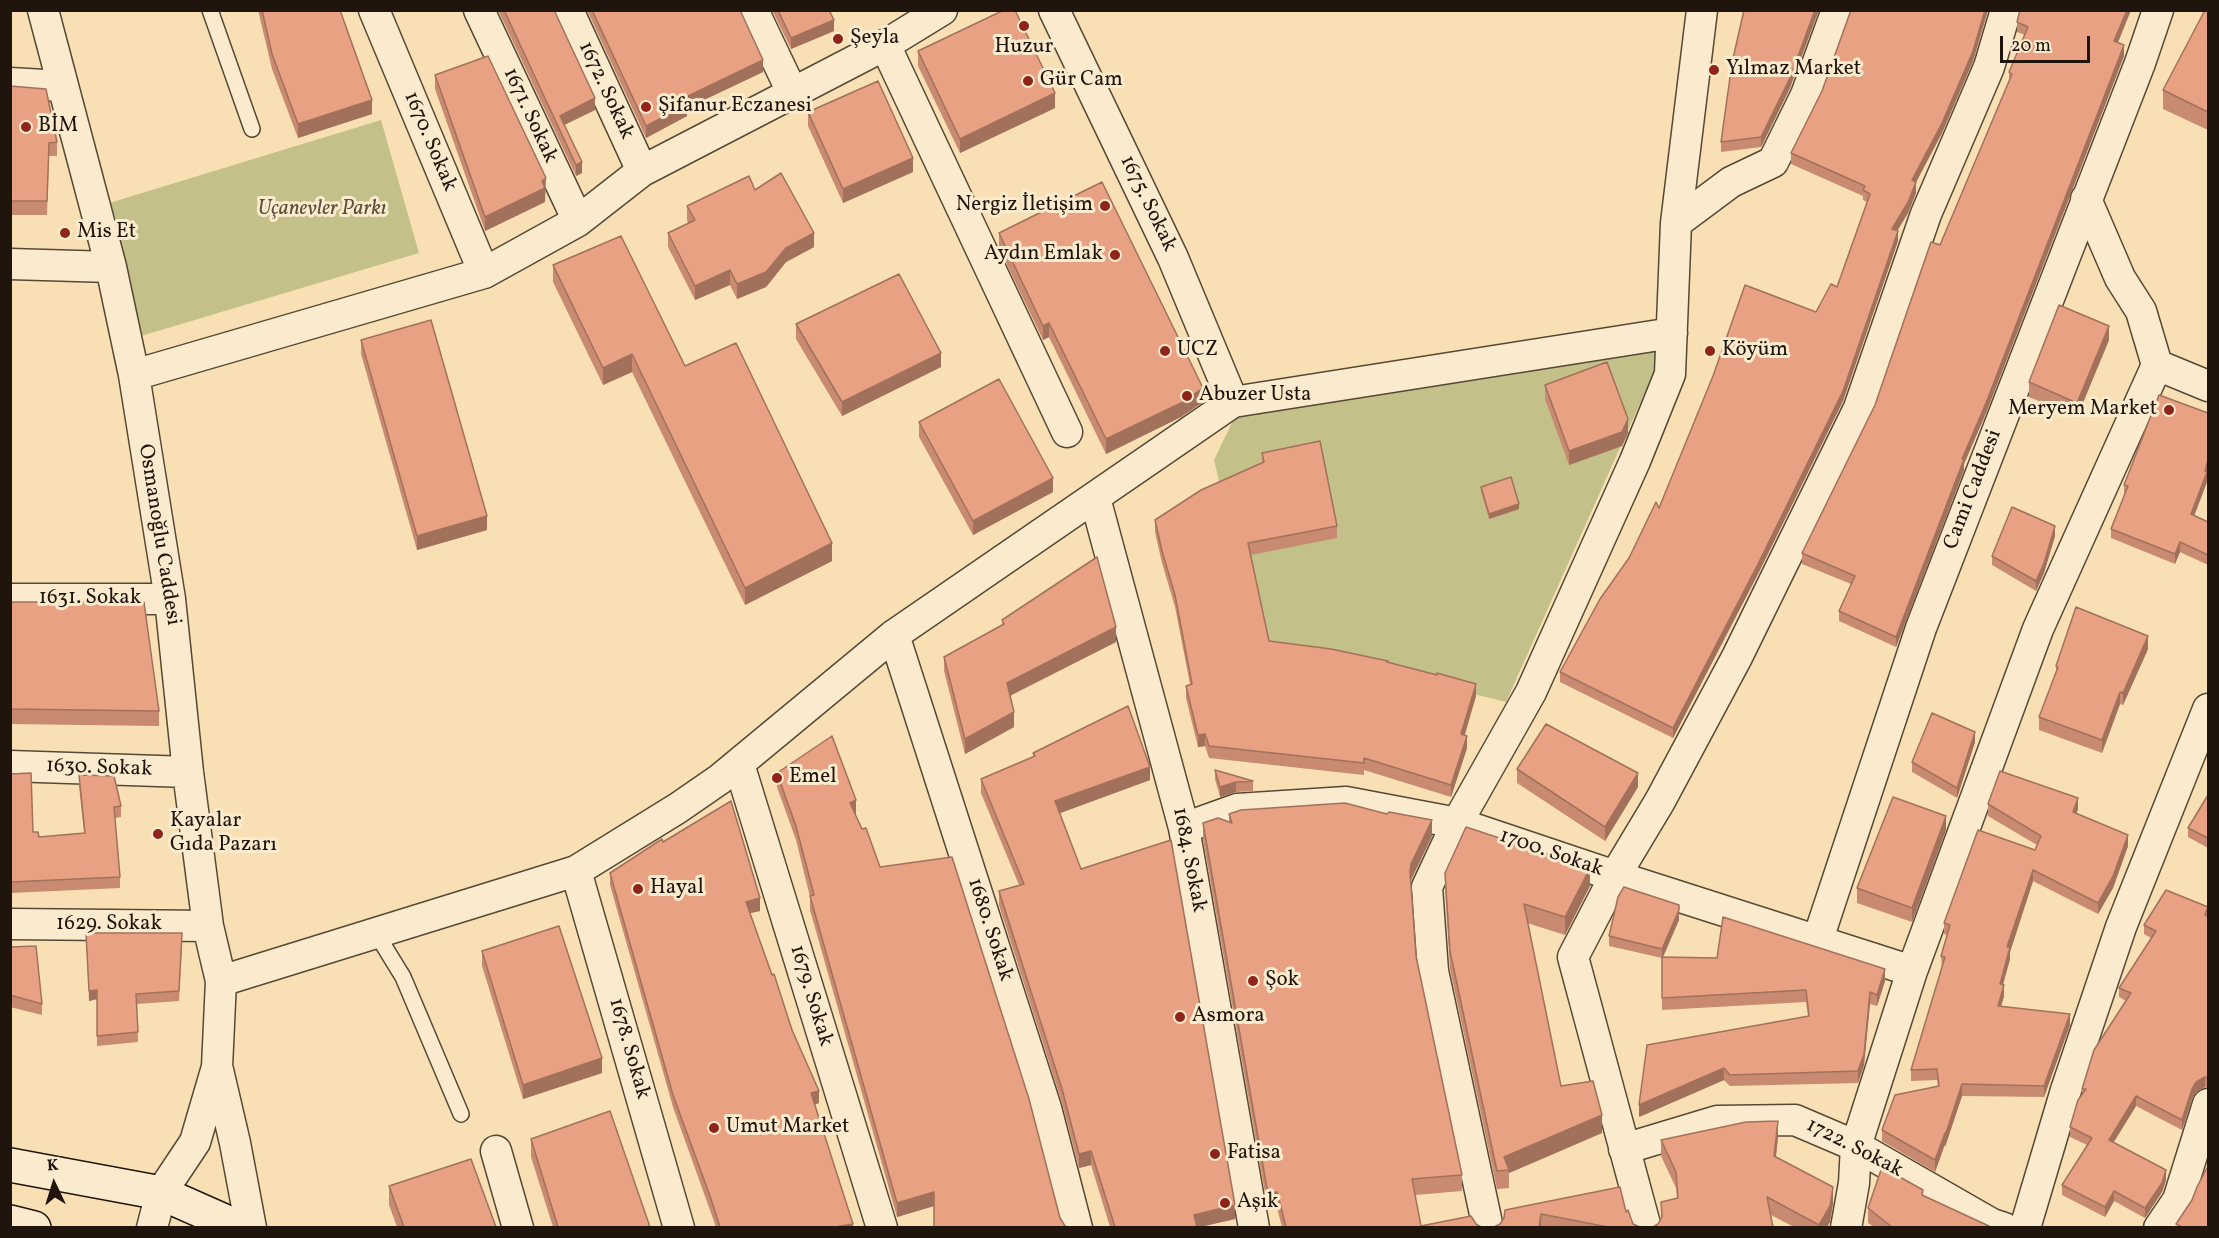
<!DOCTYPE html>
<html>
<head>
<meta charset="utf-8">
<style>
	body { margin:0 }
	#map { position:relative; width:2219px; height:1238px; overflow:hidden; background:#f9e0b4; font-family:Vollkorn,serif }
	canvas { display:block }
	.frame { position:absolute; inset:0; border:12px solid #1f150d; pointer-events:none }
	.north { position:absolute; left:24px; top:1154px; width:60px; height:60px; -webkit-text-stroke:4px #fbebce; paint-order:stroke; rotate:356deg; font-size:16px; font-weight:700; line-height:24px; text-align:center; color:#1f150d }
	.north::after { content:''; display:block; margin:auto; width:21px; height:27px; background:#1f150d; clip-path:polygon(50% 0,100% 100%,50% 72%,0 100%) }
	.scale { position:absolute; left:2000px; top:36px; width:90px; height:27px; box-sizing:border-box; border:3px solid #1f150d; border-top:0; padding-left:8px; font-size:18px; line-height:21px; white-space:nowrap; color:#1f150d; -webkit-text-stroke:4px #fbebce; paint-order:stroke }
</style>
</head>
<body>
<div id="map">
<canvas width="2219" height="1238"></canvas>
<div class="frame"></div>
<div class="north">K</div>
<div class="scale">20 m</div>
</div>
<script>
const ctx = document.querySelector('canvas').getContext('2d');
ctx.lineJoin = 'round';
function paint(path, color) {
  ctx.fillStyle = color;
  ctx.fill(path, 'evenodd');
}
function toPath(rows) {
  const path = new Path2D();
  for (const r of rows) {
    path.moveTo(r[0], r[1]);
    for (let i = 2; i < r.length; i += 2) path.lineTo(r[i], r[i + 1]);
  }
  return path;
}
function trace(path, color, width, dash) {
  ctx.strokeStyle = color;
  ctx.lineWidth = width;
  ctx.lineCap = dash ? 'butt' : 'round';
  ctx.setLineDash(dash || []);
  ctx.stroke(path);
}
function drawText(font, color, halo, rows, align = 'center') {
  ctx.font = font + ' Vollkorn,serif';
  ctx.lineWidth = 6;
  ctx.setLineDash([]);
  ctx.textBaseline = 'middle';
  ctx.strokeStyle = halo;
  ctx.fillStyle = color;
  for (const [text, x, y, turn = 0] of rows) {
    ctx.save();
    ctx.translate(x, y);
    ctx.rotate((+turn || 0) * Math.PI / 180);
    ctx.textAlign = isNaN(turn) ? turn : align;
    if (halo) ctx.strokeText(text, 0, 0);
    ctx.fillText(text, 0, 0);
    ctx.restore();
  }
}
paint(toPath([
	[381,120,419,253,141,336,106,204],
	[1661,328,1654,372,1506,702,1257,640,1214,460,1246,394]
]), '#c3c189');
const lane = toPath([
	[210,10,252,129],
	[376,933,403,977,461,1114]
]);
const street = toPath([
	[43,10,111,267,134,375,170,599,188,772,208,926,221,981,217,1067,195,1142,161,1193,152,1228],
	[374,10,484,273],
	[479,10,578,221],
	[568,10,642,171],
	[753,10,792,92],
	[1054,10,1173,258,1233,402],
	[885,45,1067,432],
	[10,83,62,86],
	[1676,223,1731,182,1773,162,1806,95,1837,10],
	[10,264,111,267],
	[2157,365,2208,386],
	[134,375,484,273,578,221,642,171,885,45,942,10],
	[1095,498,1184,828,1254,1228],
	[10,599,170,599],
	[894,635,1046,1108,1077,1228],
	[739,764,882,1228],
	[10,766,188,772],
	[1184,828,1237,809,1346,802,1457,823,1615,876,1912,971],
	[576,871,679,1228],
	[10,924,208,926],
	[1817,942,1921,628,2140,63,2158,10],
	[221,981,576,871,678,808,720,779,894,635,1233,402,1672,333],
	[218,1070,235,1143,251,1228],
	[1624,1149,1717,1121,1795,1120,1856,1146,1992,1224,2004,1228],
	[496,1151,518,1228],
	[1488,1228,1433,971,1427,887,1457,823,1531,692,1635,461,1670,374,1676,223,1702,10],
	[1646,1228,1573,957,1615,876,1660,801,1737,657,1859,408,1926,214,1989,67,2006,10],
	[1846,1228,1854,1183,1856,1146,1912,971,2038,629,2157,365,2141,311,2120,278,2086,199],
	[2025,1228,2066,1090,2121,927,2208,709],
	[2159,1228,2178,1200,2208,1104]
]);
const secondary = toPath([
	[10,1165,161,1193,240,1228],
	[10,1222,34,1228]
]);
trace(lane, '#564837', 18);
trace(street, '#564837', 33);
trace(secondary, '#1f150d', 36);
trace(lane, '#fbebce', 15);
trace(street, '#fbebce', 30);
trace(secondary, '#fbebce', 33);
paint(toPath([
	[258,10,340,10,372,114,298,138,272,69],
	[498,10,554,10,595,110,564,125,582,173,576,176],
	[587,10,740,10,763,72,687,108,687,116,646,138],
	[772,10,829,10,834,31,791,49],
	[1851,10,1988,10,1973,61,1942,133,1916,182,1916,193,1908,213,1898,230,1898,241,1843,401,1758,574,1673,738,1560,682,1560,672,1659,508,1837,287,1867,202,1863,200,1863,196,1791,164,1791,153,1822,91],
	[2020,10,2131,10,2118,43,2124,56,1986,413,1964,464,1964,470,1896,647,1839,621,1839,611,1851,584,1802,564,1802,553,1875,405,1940,245,2009,81,2009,72,2025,35,2017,32,2017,22],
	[2208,10,2208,130,2163,109,2163,90],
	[918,51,1055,108,960,153,918,66],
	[435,75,546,193,545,193,545,202,485,231,435,89],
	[10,86,57,142,57,156,49,156,47,215,10,215],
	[1790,88,1761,147,1721,152,1721,142],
	[808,112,913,172,843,203,808,126],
	[755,190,814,247,786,262,766,287,737,299,730,285,695,300,668,247,668,233,688,223,687,220,687,206],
	[999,233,1203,402,1181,417,1106,454,1049,337,1043,340,999,248],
	[553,265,685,366,832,561,745,605,632,372,603,385,553,282],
	[796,324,941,367,842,416,796,339],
	[361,340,487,530,417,550,361,354],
	[2109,340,2077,417,2029,397,2029,382],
	[1545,385,1628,433,1622,446,1569,465,1545,399],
	[919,422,1053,492,973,535,919,437],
	[1262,453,1337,526,1337,538,1251,555,1269,641,1388,663,1476,696,1465,735,1467,748,1451,797,1364,770,1364,775,1209,758,1205,746,1198,747,1186,698,1186,686,1190,684,1175,607,1162,563,1155,532,1155,520,1262,462],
	[2207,473,2207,482,2194,516,2208,522,2208,565,2180,552,2175,564,2111,538,2111,529,2124,495,2124,485],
	[1481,487,1519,509,1489,519,1481,492],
	[2055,536,2044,573,2036,591,1992,565,1992,556],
	[10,602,159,711,159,726,10,724],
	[1002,620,1116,642,1010,696,1014,727,965,754,944,671,944,657,1002,625],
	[2148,649,2123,705,2120,704,2102,753,2039,730,2039,717,2056,672,2056,666],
	[1975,742,1957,798,1912,772,1912,762],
	[1033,753,1150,780,1060,813,1081,869,1235,1219,1200,1227,1110,1227,1091,1165,1079,1168,1062,1103,999,905,999,891,1019,885,981,793,981,779,1033,757],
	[1517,769,1638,787,1605,841,1517,783],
	[1215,770,1253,781,1253,791,1236,792,1220,797,1215,779],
	[777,773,856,814,855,814,880,867,1065,1226,934,1206,897,1217,810,910,810,897,796,840,777,787],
	[10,774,33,832,39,837,84,833,79,786,79,775,121,806,121,817,115,818,120,877,120,888,10,893],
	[2208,795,2208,848,2188,837,2188,828],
	[1988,804,2078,809,2076,814,2128,846,2113,888,2098,914,2033,881,2010,952,2010,959,2003,985,2004,996,2001,1006,2070,1025,2044,1097,1962,1096,1945,1147,1945,1144,1935,1172,1882,1141,1882,1130,1938,1086,1937,1080,1911,1081,1911,1070,1942,968,1941,956,1947,935,1944,934,1944,923,2035,850,2037,845,1988,816],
	[1229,814,1432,836,1411,880,1411,883,1416,956,1462,1175,1462,1191,1415,1195,1421,1226,1476,1224,1481,1227,1282,1227,1277,1208,1268,1210,1203,839,1203,823,1229,822],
	[1946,830,1912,922,1857,903,1857,888],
	[663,842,760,911,750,913,819,1103,815,1104,853,1227,716,1227,673,1107,610,885,610,873],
	[1445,873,1590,886,1565,935,1527,923,1561,1086,1602,1133,1509,1173,1509,1188,1497,1189,1450,969,1445,890],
	[2208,907,2208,1087,2205,1087,2196,1092,2192,1099,2182,1130,2136,1106,2113,1143,2166,1180,2162,1192,2145,1218,2114,1201,2105,1217,2062,1195,2062,1185,2087,1145,2070,1137,2070,1127,2082,1095,2082,1089,2126,1001,2119,997,2119,988,2151,938,2144,934,2144,925],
	[1679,920,1663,957,1885,981,1877,1006,1870,1004,1864,1065,1858,1083,1730,1086,1724,1080,1639,1117,1808,1016,1806,1002,1662,1010,1662,958,1609,946,1609,936],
	[86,933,182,943,179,1001,137,1004,138,1042,97,1046,97,999,89,1001],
	[10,947,42,1004,42,1015,10,1007],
	[482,951,602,1073,523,1099,482,966],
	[1778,1137,1776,1157,1833,1203,1830,1222,1827,1227,1794,1227,1771,1215,1658,1224,1661,1219,1661,1202,1677,1198,1676,1188,1661,1156,1661,1140],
	[531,1139,650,1227,553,1227,531,1157],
	[389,1186,496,1227,397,1227,389,1205],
	[1923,1196,1986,1226,1991,1227,1874,1227,1868,1223,1868,1208],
	[1505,1210,1626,1212,1633,1224,1640,1227,1494,1227,1500,1224,1504,1218]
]), '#c88a70');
paint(toPath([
	[1815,10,1819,10,1790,88,1761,147,1761,137],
	[1985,10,1988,10,1973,61,1942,133,1912,190,1912,180],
	[2127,10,2131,10,2114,51,2114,41],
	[834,20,834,31,791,49,791,38],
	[2124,45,2124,56,1986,413,1964,464,1964,470,1896,647,1896,637,1962,459],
	[763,60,763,72,687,108,687,116,646,138,646,126,684,98],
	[1055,93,1055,108,960,153,960,139],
	[595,98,595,110,560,127,560,116],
	[372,100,372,114,298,138,298,124],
	[913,158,913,172,843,203,843,189],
	[582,162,582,173,576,176,576,165],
	[546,178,545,202,485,231,485,217],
	[1916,182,1916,193,1908,213,1892,239,1892,229],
	[1898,231,1898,241,1843,401,1758,574,1673,738,1673,728],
	[814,233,814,247,786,262,766,287,737,299,737,284,786,248],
	[730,270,730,285,695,300,695,286],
	[1049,323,1049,337,1043,340,1043,326],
	[2109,326,2109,340,2077,417,2077,403],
	[941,353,941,367,842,416,842,402],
	[632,354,632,372,603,385,603,368],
	[1203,388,1203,402,1181,417,1106,454,1106,439],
	[1628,419,1628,433,1622,446,1569,465,1569,451],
	[2208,460,2207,482,2191,524,2191,514],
	[1053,478,1053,492,973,535,973,521],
	[1519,504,1519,509,1489,519,1489,514],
	[487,516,487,530,417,550,417,536],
	[2055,526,2055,536,2044,573,2036,591,2036,581],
	[2180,542,2180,552,2175,564,2175,554],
	[832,543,832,561,745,605,745,588],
	[1116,627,1116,642,1007,697,1007,683],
	[2148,636,2148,649,2123,705,2123,693],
	[1476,684,1476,696,1461,746,1461,734],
	[2120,692,2120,704,2102,753,2102,740],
	[1014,712,1014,727,965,754,965,739],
	[1975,732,1975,742,1957,798,1957,788],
	[1205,734,1205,746,1198,747,1198,735],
	[1467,736,1467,748,1451,797,1451,785],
	[1150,767,1150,780,1055,815,1055,801],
	[1638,773,1638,787,1605,841,1605,827],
	[1236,782,1236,792,1220,797,1220,787],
	[2078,798,2078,809,2073,824,2073,812],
	[856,800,856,814,850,817,850,803],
	[1946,816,1946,830,1912,922,1912,908],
	[1432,820,1432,836,1411,880,1410,888,1410,872,1411,864],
	[2128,835,2128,846,2113,888,2098,914,2098,903],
	[1590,868,1590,886,1565,935,1565,917],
	[2033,870,2033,881,2010,952,2010,959,2000,995,2000,984,2007,947],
	[760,898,760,911,746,914,746,902],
	[1679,910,1679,920,1662,959,1662,949],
	[1885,969,1885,981,1877,1006,1877,995],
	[2004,985,2004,996,1998,1017,1998,1006],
	[97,990,97,999,89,1001,89,991],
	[1870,992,1870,1004,1864,1065,1858,1083,1858,1071],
	[2070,1014,2070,1025,2044,1097,2044,1086],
	[602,1058,602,1073,523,1099,523,1085],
	[1724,1068,1724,1080,1639,1117,1639,1105],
	[2205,1077,2205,1087,2196,1092,2192,1099,2182,1130,2182,1120,2192,1089,2196,1082],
	[1962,1084,1962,1096,1945,1147,1945,1136],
	[819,1091,819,1103,811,1106,811,1093],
	[2136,1096,2136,1106,2109,1150,2109,1140],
	[1602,1115,1602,1133,1509,1173,1504,1157],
	[1778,1121,1778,1137,1774,1172,1774,1156],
	[1945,1133,1945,1144,1935,1172,1935,1160],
	[1091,1151,1091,1165,1079,1168,1079,1154],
	[2166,1170,2166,1180,2162,1192,2145,1218,2145,1208],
	[1833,1187,1833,1203,1830,1222,1827,1227,1819,1227,1819,1225],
	[2114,1191,2114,1201,2105,1217,2105,1207],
	[934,1192,934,1206,897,1217,897,1203],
	[1277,1192,1277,1208,1268,1210,1268,1194],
	[1235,1205,1235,1219,1200,1227,1194,1227,1194,1215],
	[1541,1214,1541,1227,1539,1227],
	[853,1224,853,1227,835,1227]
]), '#a2715b');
const building = toPath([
	[262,10,340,10,372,100,298,124,272,54,262,10],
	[504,10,554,10,595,98,560,116,582,162,576,165,504,10],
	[592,10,740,10,763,60,684,98,687,105,646,126,592,10],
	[778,10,829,10,834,20,791,38,778,10],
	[1004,10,1015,10,1055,93,960,139,918,51,1004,10],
	[1744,10,1815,10,1790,78,1761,137,1721,142,1732,63,1744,10],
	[1851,10,1985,10,1973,51,1942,123,1912,180,1916,182,1908,202,1892,229,1898,231,1843,391,1758,564,1673,728,1560,672,1600,599,1629,558,1656,502,1659,508,1713,376,1745,285,1816,312,1831,284,1837,287,1870,194,1863,190,1865,186,1791,153,1822,91,1851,10],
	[2020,10,2127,10,2114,41,2124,45,1986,403,1962,459,1964,459,1896,637,1839,611,1855,576,1802,553,1875,405,1931,242,1940,245,2012,74,2009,72,2028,27,2017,22,2020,10],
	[2205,10,2208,10,2208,112,2163,90,2205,10],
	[488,56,546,178,542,181,545,188,485,217,435,75,488,56],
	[878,81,913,158,843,189,808,112,878,81],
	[10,86,46,89,57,142,49,143,47,201,10,201,10,86],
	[781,173,814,233,786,248,766,272,737,284,730,270,695,286,668,233,695,220,687,206,749,176,755,190,781,173],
	[1102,182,1203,388,1181,403,1106,439,1049,323,1043,326,999,233,1102,182],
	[621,236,685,366,736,343,832,543,745,588,632,354,603,368,553,265,621,236],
	[899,274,941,353,842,402,796,324,899,274],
	[2059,305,2109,326,2077,403,2029,382,2059,305],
	[431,320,487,516,417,536,361,340,431,320],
	[1607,362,1628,419,1622,432,1569,451,1545,385,1607,362],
	[999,379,1053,478,973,521,919,422,999,379],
	[2159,395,2208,413,2208,460,2205,471,2207,472,2191,514,2208,522,2208,555,2180,542,2175,554,2111,529,2128,486,2124,485,2159,395],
	[1320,441,1337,526,1248,543,1269,641,1331,649,1388,661,1387,662,1437,675,1437,673,1476,684,1461,734,1467,736,1451,785,1364,758,1364,763,1209,746,1205,734,1198,735,1186,686,1192,684,1175,595,1162,551,1155,520,1201,490,1264,462,1262,453,1320,441],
	[1511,477,1519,504,1489,514,1481,487,1511,477],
	[2012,507,2055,526,2044,563,2036,581,1992,556,2012,507],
	[1097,557,1116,627,1007,683,1014,712,965,739,944,657,1004,624,1002,620,1097,557],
	[10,602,144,602,159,711,10,709,10,602],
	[2076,607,2148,636,2123,693,2120,692,2102,740,2039,717,2058,667,2056,666,2076,607],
	[1128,706,1150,767,1055,801,1081,869,1171,840,1235,1205,1194,1215,1197,1227,1115,1227,1091,1151,1079,1154,1062,1089,999,891,1024,884,981,779,1035,756,1033,753,1128,706],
	[1932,713,1975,732,1957,788,1912,762,1932,713],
	[1546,724,1638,773,1605,827,1517,769,1546,724],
	[832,736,856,800,850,803,862,829,866,828,880,867,952,857,1029,1099,1060,1218,1065,1226,1067,1227,934,1227,934,1192,897,1203,810,896,814,895,796,826,777,773,832,736],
	[1215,770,1253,781,1236,782,1220,787,1215,770],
	[2000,771,2078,798,2073,812,2128,835,2113,876,2098,903,2033,870,2007,947,2010,947,2000,984,2004,985,1998,1006,2070,1014,2044,1086,1962,1084,1945,1136,1945,1133,1935,1160,1882,1130,1895,1095,1939,1086,1937,1069,1911,1070,1945,957,1941,956,1950,925,1944,923,1978,830,2035,850,2041,836,1988,804,2000,771],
	[31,773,33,832,38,832,39,837,85,833,79,775,114,776,121,806,114,807,120,877,10,882,10,774,31,773],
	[2208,795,2208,838,2188,828,2208,795],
	[1893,797,1946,816,1912,908,1857,888,1893,797],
	[731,801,760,898,746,902,772,975,774,974,792,1030,819,1091,811,1093,853,1224,835,1227,720,1227,710,1196,673,1095,610,873,662,839,663,842,731,801],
	[1345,803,1387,814,1389,812,1432,820,1411,864,1410,872,1416,956,1462,1175,1412,1179,1421,1226,1471,1216,1476,1224,1481,1227,1286,1227,1277,1192,1268,1194,1203,823,1218,818,1232,823,1229,814,1241,810,1345,803],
	[1466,827,1590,868,1565,917,1524,904,1561,1086,1593,1081,1602,1115,1504,1157,1509,1170,1497,1171,1450,951,1445,873,1466,827],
	[1624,887,1679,905,1679,910,1662,949,1609,936,1618,897,1624,887],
	[2166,890,2208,907,2205,915,2208,917,2208,1078,2205,1077,2196,1082,2192,1089,2182,1120,2136,1096,2109,1140,2166,1170,2162,1183,2145,1208,2114,1191,2105,1207,2062,1185,2092,1138,2070,1127,2078,1100,2086,1089,2082,1089,2094,1050,2131,993,2119,988,2156,931,2144,925,2166,890],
	[1723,917,1885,969,1877,995,1870,992,1864,1054,1858,1071,1730,1075,1724,1068,1639,1105,1647,1045,1809,1016,1806,990,1662,998,1662,957,1717,958,1723,917],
	[559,926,602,1058,523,1085,482,951,559,926],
	[86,933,182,933,179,991,136,994,138,1032,97,1036,97,990,89,991,86,933],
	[36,946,42,1004,10,995,10,947,36,946],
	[610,1111,650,1227,558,1227,531,1139,610,1111],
	[1778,1121,1774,1156,1833,1187,1830,1206,1819,1225,1767,1197,1773,1227,1653,1227,1658,1224,1662,1217,1661,1202,1678,1198,1676,1172,1661,1140,1746,1122,1778,1121],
	[471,1159,496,1227,404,1227,389,1186,471,1159],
	[2208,1166,2208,1227,2182,1227,2176,1224,2192,1200,2197,1187,2208,1166],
	[1882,1167,1923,1190,1922,1195,1991,1227,1892,1227,1868,1208,1882,1167],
	[1620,1187,1626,1212,1628,1210,1633,1224,1640,1227,1608,1227,1541,1214,1539,1227,1494,1227,1500,1224,1504,1218,1505,1210,1620,1187]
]);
paint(building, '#e8a182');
trace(building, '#a2715b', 1.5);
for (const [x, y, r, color] of [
	[1024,26,6,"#8f2418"],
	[838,39,6,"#8f2418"],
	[1714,70,6,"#8f2418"],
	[1028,81,6,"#8f2418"],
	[646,107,6,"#8f2418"],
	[26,127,6,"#8f2418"],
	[1105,206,6,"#8f2418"],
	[65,233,6,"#8f2418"],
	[1115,255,6,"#8f2418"],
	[1165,351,6,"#8f2418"],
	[1710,351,6,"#8f2418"],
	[1187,396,6,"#8f2418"],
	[2169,410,6,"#8f2418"],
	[777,778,6,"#8f2418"],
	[158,834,6,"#8f2418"],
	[638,889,6,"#8f2418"],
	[1253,981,6,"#8f2418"],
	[1180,1017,6,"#8f2418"],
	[714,1128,6,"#8f2418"],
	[1215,1154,6,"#8f2418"],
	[1225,1203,6,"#8f2418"]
]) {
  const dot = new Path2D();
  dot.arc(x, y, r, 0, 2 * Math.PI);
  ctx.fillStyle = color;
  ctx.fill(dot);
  trace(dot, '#fbebce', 2);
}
drawText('21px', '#1f150d', '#fbebce', [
	["Şeyla",850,39],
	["Huzur",1024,48,"center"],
	["Yılmaz Market",1726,70],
	["Gür Cam",1040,81],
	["Şifanur Eczanesi",658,107],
	["BİM",38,127],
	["Nergiz İletişim",1093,206,"right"],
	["Mis Et",77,233],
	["Aydın Emlak",1103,255,"right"],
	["UCZ",1177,351],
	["Köyüm",1722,351],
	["Abuzer Usta",1199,396],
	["Meryem Market",2157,410,"right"],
	["Emel",789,778],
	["Kayalar",170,822],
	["Gıda Pazarı",170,846],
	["Hayal",650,889],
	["Şok",1265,981],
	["Asmora",1192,1017],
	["Umut Market",726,1128],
	["Fatisa",1227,1154],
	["Aşık",1237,1203]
], 'left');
drawText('21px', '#1f150d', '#fbebce', [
	["1672. Sokak",605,91,65],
	["1671. Sokak",529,116,65],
	["1670. Sokak",429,142,67],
	["1675. Sokak",1147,204,64],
	["Cami Caddesi",1974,490,-69],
	["Osmanoğlu Caddesi",158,535,81],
	["1631. Sokak",90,599],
	["1630. Sokak",99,769,2],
	["1700. Sokak",1551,854,19],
	["1684. Sokak",1188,860,79],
	["1629. Sokak",109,925],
	["1680. Sokak",989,930,72],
	["1679. Sokak",810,996,73],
	["1678. Sokak",628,1049,74],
	["1722. Sokak",1854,1149,27]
]);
drawText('italic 21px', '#585138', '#fbebce', [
	["Uçanevler Parkı",322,210]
]);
</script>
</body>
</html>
